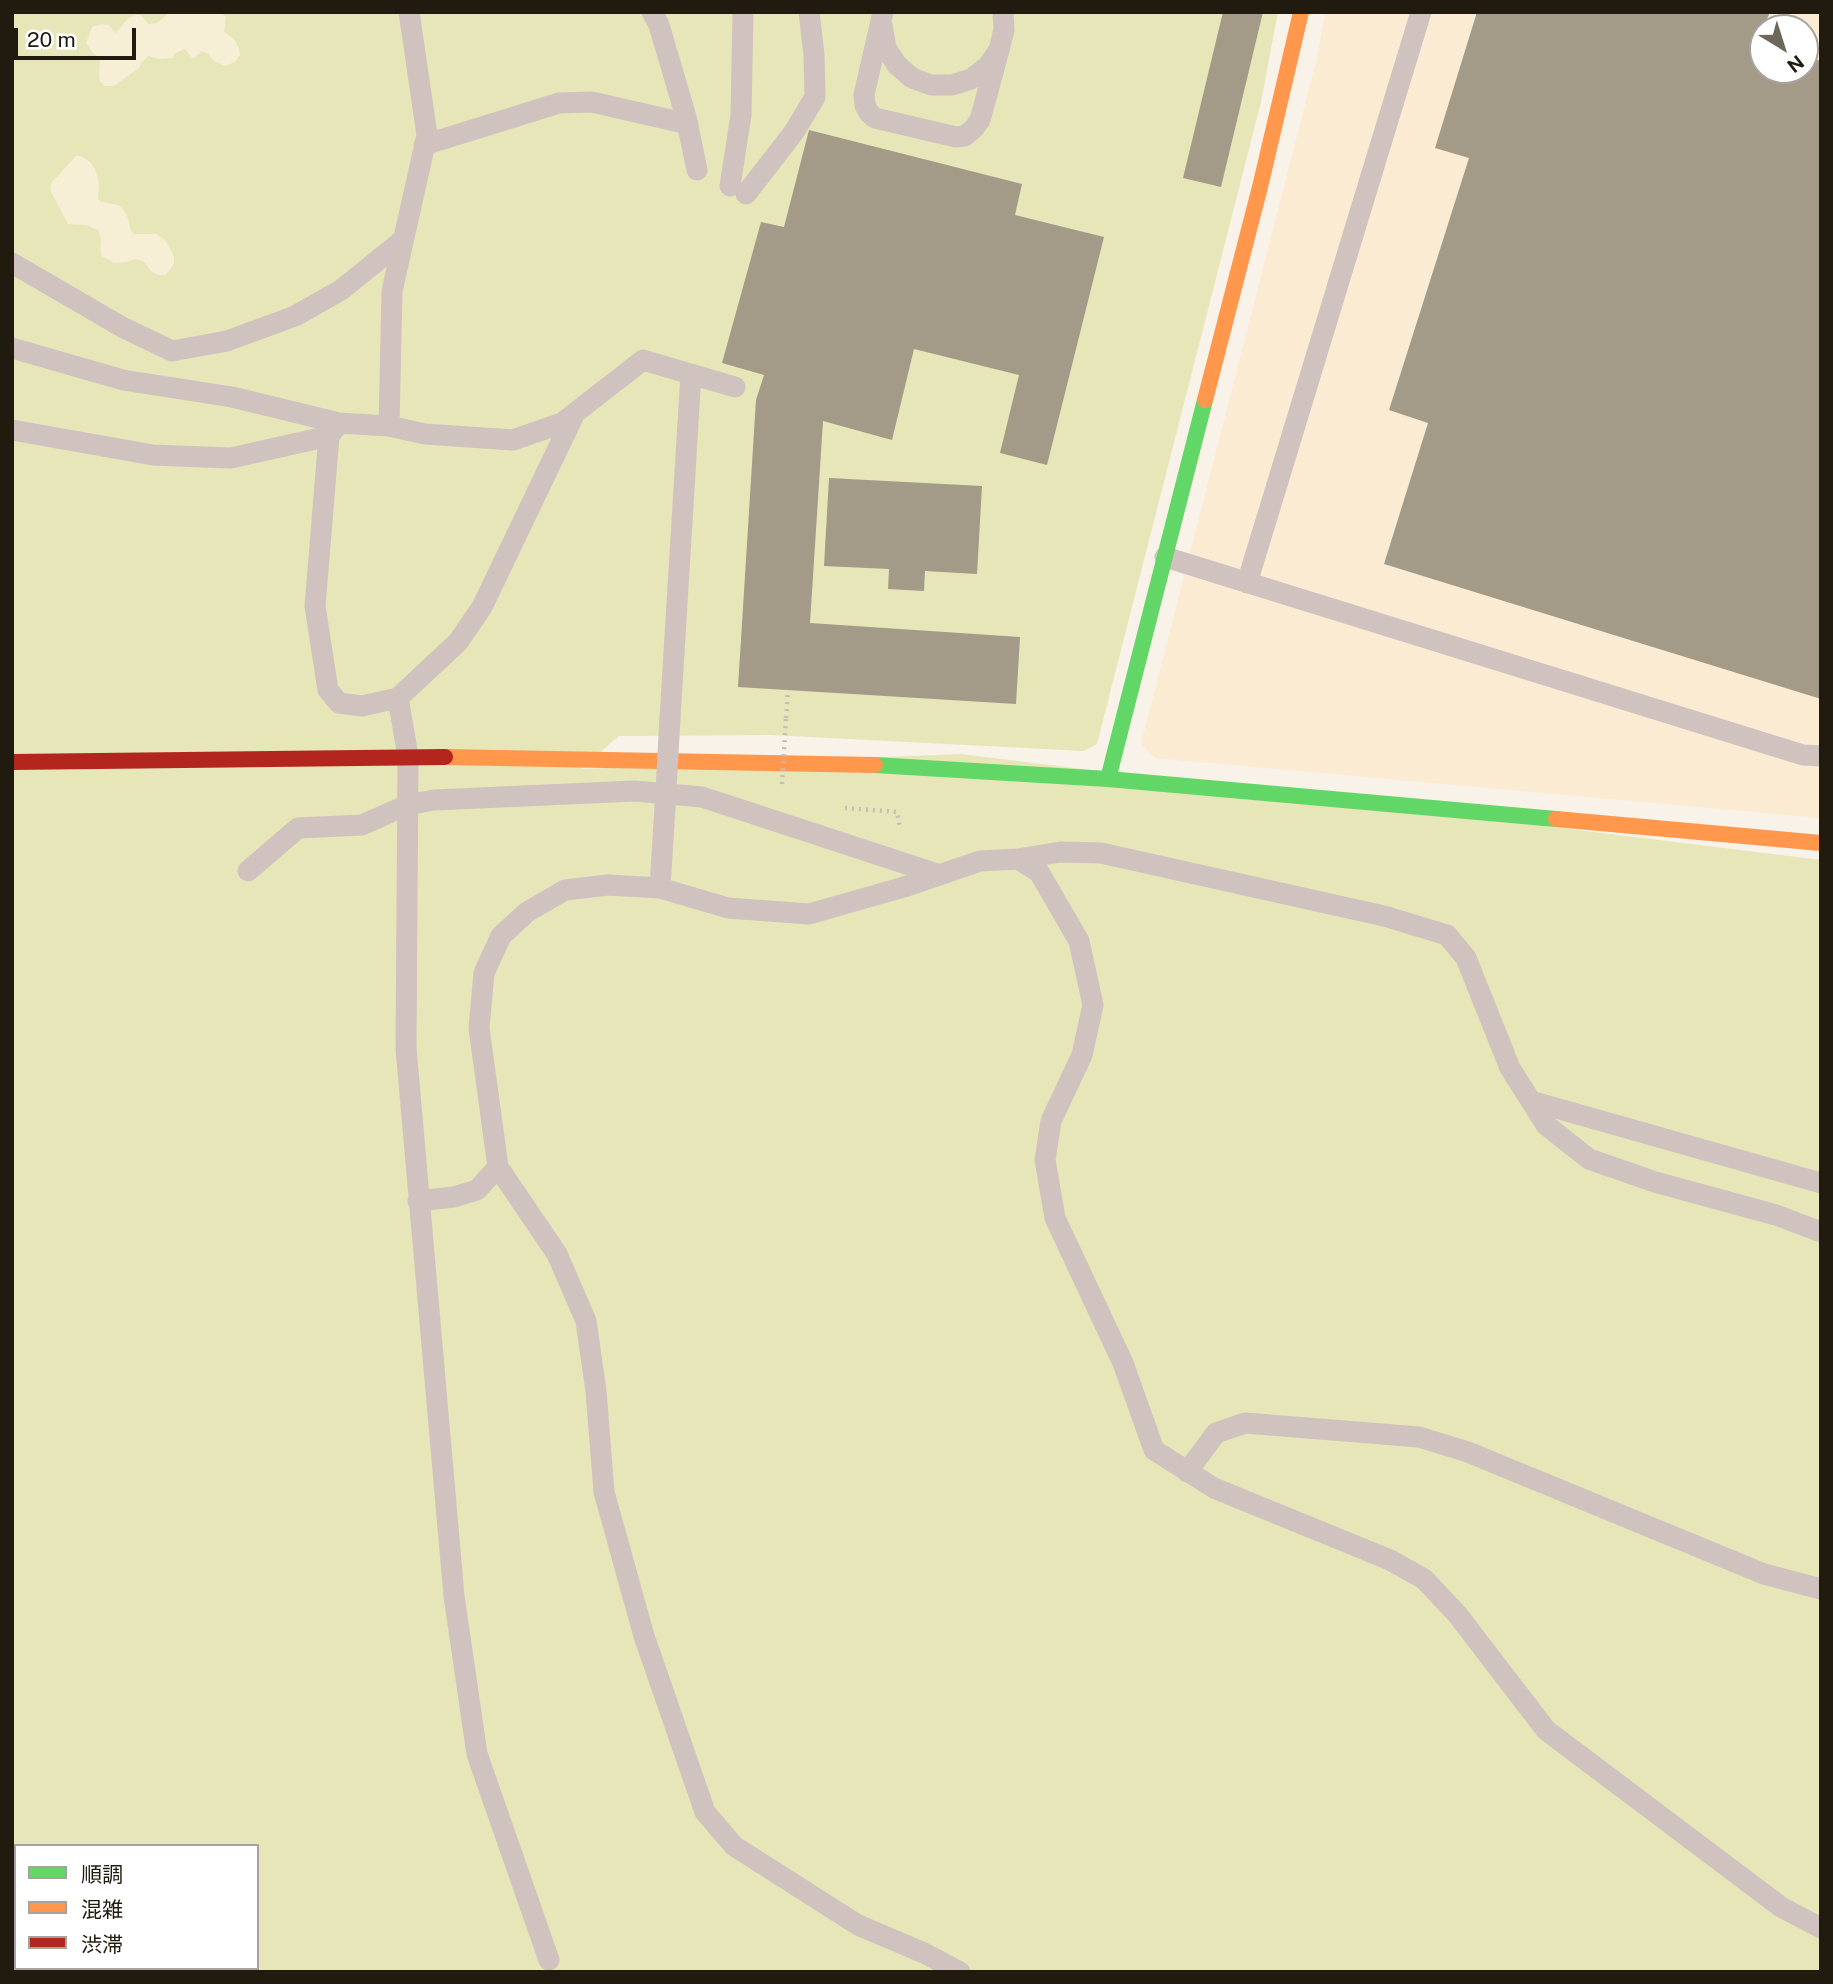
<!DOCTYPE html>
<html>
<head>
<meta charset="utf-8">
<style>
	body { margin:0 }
	#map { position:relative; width:1833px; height:1984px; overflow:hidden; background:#f8f2e8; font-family:"Public Sans","Noto Sans JP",sans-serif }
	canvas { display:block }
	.frame { position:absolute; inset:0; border:14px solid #211a0f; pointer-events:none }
	.legend { position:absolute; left:14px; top:1844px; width:245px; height:126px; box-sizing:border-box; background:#fff; border:2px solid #a6a39f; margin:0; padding:9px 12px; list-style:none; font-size:21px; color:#211a0f }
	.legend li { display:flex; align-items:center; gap:14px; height:35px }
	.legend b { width:35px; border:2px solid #a6a39f }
	.north { position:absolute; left:1749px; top:14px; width:70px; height:70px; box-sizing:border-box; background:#fff; border:2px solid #a6a39f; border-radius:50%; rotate:142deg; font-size:19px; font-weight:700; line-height:28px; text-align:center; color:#211a0f }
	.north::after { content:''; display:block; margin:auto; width:24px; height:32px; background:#6c665b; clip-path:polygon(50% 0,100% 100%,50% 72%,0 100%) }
	.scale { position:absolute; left:14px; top:28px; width:122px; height:32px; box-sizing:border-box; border:4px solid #211a0f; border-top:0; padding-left:9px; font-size:21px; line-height:24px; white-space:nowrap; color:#211a0f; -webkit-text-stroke:5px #fff; paint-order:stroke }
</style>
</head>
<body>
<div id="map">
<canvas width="1833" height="1984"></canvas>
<div class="frame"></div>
<ul class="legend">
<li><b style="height:9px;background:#63d668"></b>順調</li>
<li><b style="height:9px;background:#ff974d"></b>混雑</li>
<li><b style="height:9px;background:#b3261e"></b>渋滞</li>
</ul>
<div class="north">N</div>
<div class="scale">20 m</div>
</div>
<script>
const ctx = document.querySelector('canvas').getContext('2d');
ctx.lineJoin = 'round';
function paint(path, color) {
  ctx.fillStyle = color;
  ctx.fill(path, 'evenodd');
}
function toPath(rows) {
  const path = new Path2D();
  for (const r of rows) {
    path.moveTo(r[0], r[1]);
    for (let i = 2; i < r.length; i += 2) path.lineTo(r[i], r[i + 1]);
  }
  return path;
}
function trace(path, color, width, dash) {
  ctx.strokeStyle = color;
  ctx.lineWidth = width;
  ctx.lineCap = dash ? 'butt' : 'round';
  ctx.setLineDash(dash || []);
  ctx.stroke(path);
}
paint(toPath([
	[1325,12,1821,12,1821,818,1155,758,1143,746,1142,740,1318,54],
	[1763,28,1805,28,1805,70,1763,70]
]), '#faebd2');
paint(toPath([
	[12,12,1278,12,1261,102,1097,744,1084,751,771,735,619,736,581,769,961,754,1821,860,1821,1972,12,1972],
	[16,1846,257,1846,257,1968,16,1968]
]), '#e6e6b8');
paint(toPath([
	[170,12,220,12,226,17,224,32,234,39,239,48,240,55,235,62,225,66,214,61,208,54,202,51,193,59,185,49,175,53,173,58,160,59,148,56,142,62,139,68,114,86,105,86,100,82,99,75,100,59,92,52,86,43,92,27,102,24,108,25,116,33,128,18,136,15,141,15,149,24,157,23],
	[76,156,81,156,90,162,95,169,99,182,98,199,101,202,119,205,124,211,127,215,131,231,134,234,156,234,165,240,174,256,174,263,170,270,165,275,158,275,152,272,143,261,136,259,127,262,114,263,102,256,100,250,101,239,98,230,86,225,68,224,50,190,51,183]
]), '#f6efd5');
paint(toPath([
	[1223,12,1263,12,1221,187,1183,178],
	[1477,12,1770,12,1763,28,1760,42,1763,43,1763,70,1805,70,1805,56,1821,61,1821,699,1384,564,1428,423,1389,410,1469,158,1435,148],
	[809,130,1022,184,1015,215,1104,237,1047,465,1000,453,1019,375,914,349,892,440,823,421,810,623,1020,637,1016,704,738,687,756,400,764,375,722,363,761,222,784,227],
	[829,478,982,486,977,574,925,571,924,591,888,589,889,569,824,566]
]), '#a39a88');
trace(toPath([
	[786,718,788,690],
	[845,808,897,812,900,828]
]), '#c6bcb8', 4.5, [2, 5]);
trace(toPath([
	[409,12,427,135,392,291,389,426,425,434,513,440,562,423,643,360,735,387],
	[652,12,659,25,686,117,697,170],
	[883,12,864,95,865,105,869,113,875,118,956,137,965,136,974,128,980,120,999,50],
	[882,25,886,48,897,65,912,78,931,85,952,85,971,79,988,66,999,50,1004,30,1003,12],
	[424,145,559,103,592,102,688,124],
	[730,186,741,115,743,12],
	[746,194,794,132,815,97,814,55,809,12],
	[12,263,122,327,172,351,227,341,295,316,341,290,403,240],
	[12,348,123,380,232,397,339,423],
	[389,426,339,423,329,436,315,606,328,690,339,703,362,706,398,698],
	[12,430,153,455,231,458,329,436],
	[1165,557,1803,755,1821,756],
	[1247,583,1421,12],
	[670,718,691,374],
	[1018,859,1060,852,1101,853,1384,916,1447,935,1466,958,1510,1068,1546,1125,1589,1159,1655,1182,1776,1215,1821,1232],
	[248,871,298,828,362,825,407,805,434,800,635,791,702,797,940,875],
	[660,888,665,807],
	[1531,1101,1821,1183],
	[498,1167,557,1254,586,1321,596,1391,604,1492,644,1636,705,1812,734,1846,858,1925,924,1953,960,1972],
	[418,1201,454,1197,477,1190,498,1167,479,1028,484,973,501,936,527,912,565,890,608,885,660,888,728,908,809,914,904,887,980,861,1018,859,1039,872,1079,941,1093,1005,1082,1055,1051,1121,1045,1160,1055,1218,1123,1363,1154,1450,1214,1488,1390,1560,1424,1579,1457,1614,1546,1730,1781,1907,1821,1928],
	[1187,1472,1216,1433,1245,1423,1419,1437,1468,1452,1764,1574,1821,1589],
	[549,1960,477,1754,454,1596,406,1048,408,756,398,698,458,642,482,607,574,415]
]), '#d0c2bf', 21);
trace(toPath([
	[875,765,1108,779,1556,819],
	[1108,779,1205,400]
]), '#63d668', 16);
trace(toPath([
	[1205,400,1260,187,1301,12],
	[445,757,875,765],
	[1556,819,1821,843]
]), '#ff974d', 16);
trace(toPath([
	[12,762,445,757]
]), '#b3261e', 16);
trace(toPath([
	[782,784,786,718]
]), '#c6bcb8', 4.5, [2, 5]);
trace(toPath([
	[665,807,670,718]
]), '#d0c2bf', 21);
</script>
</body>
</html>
